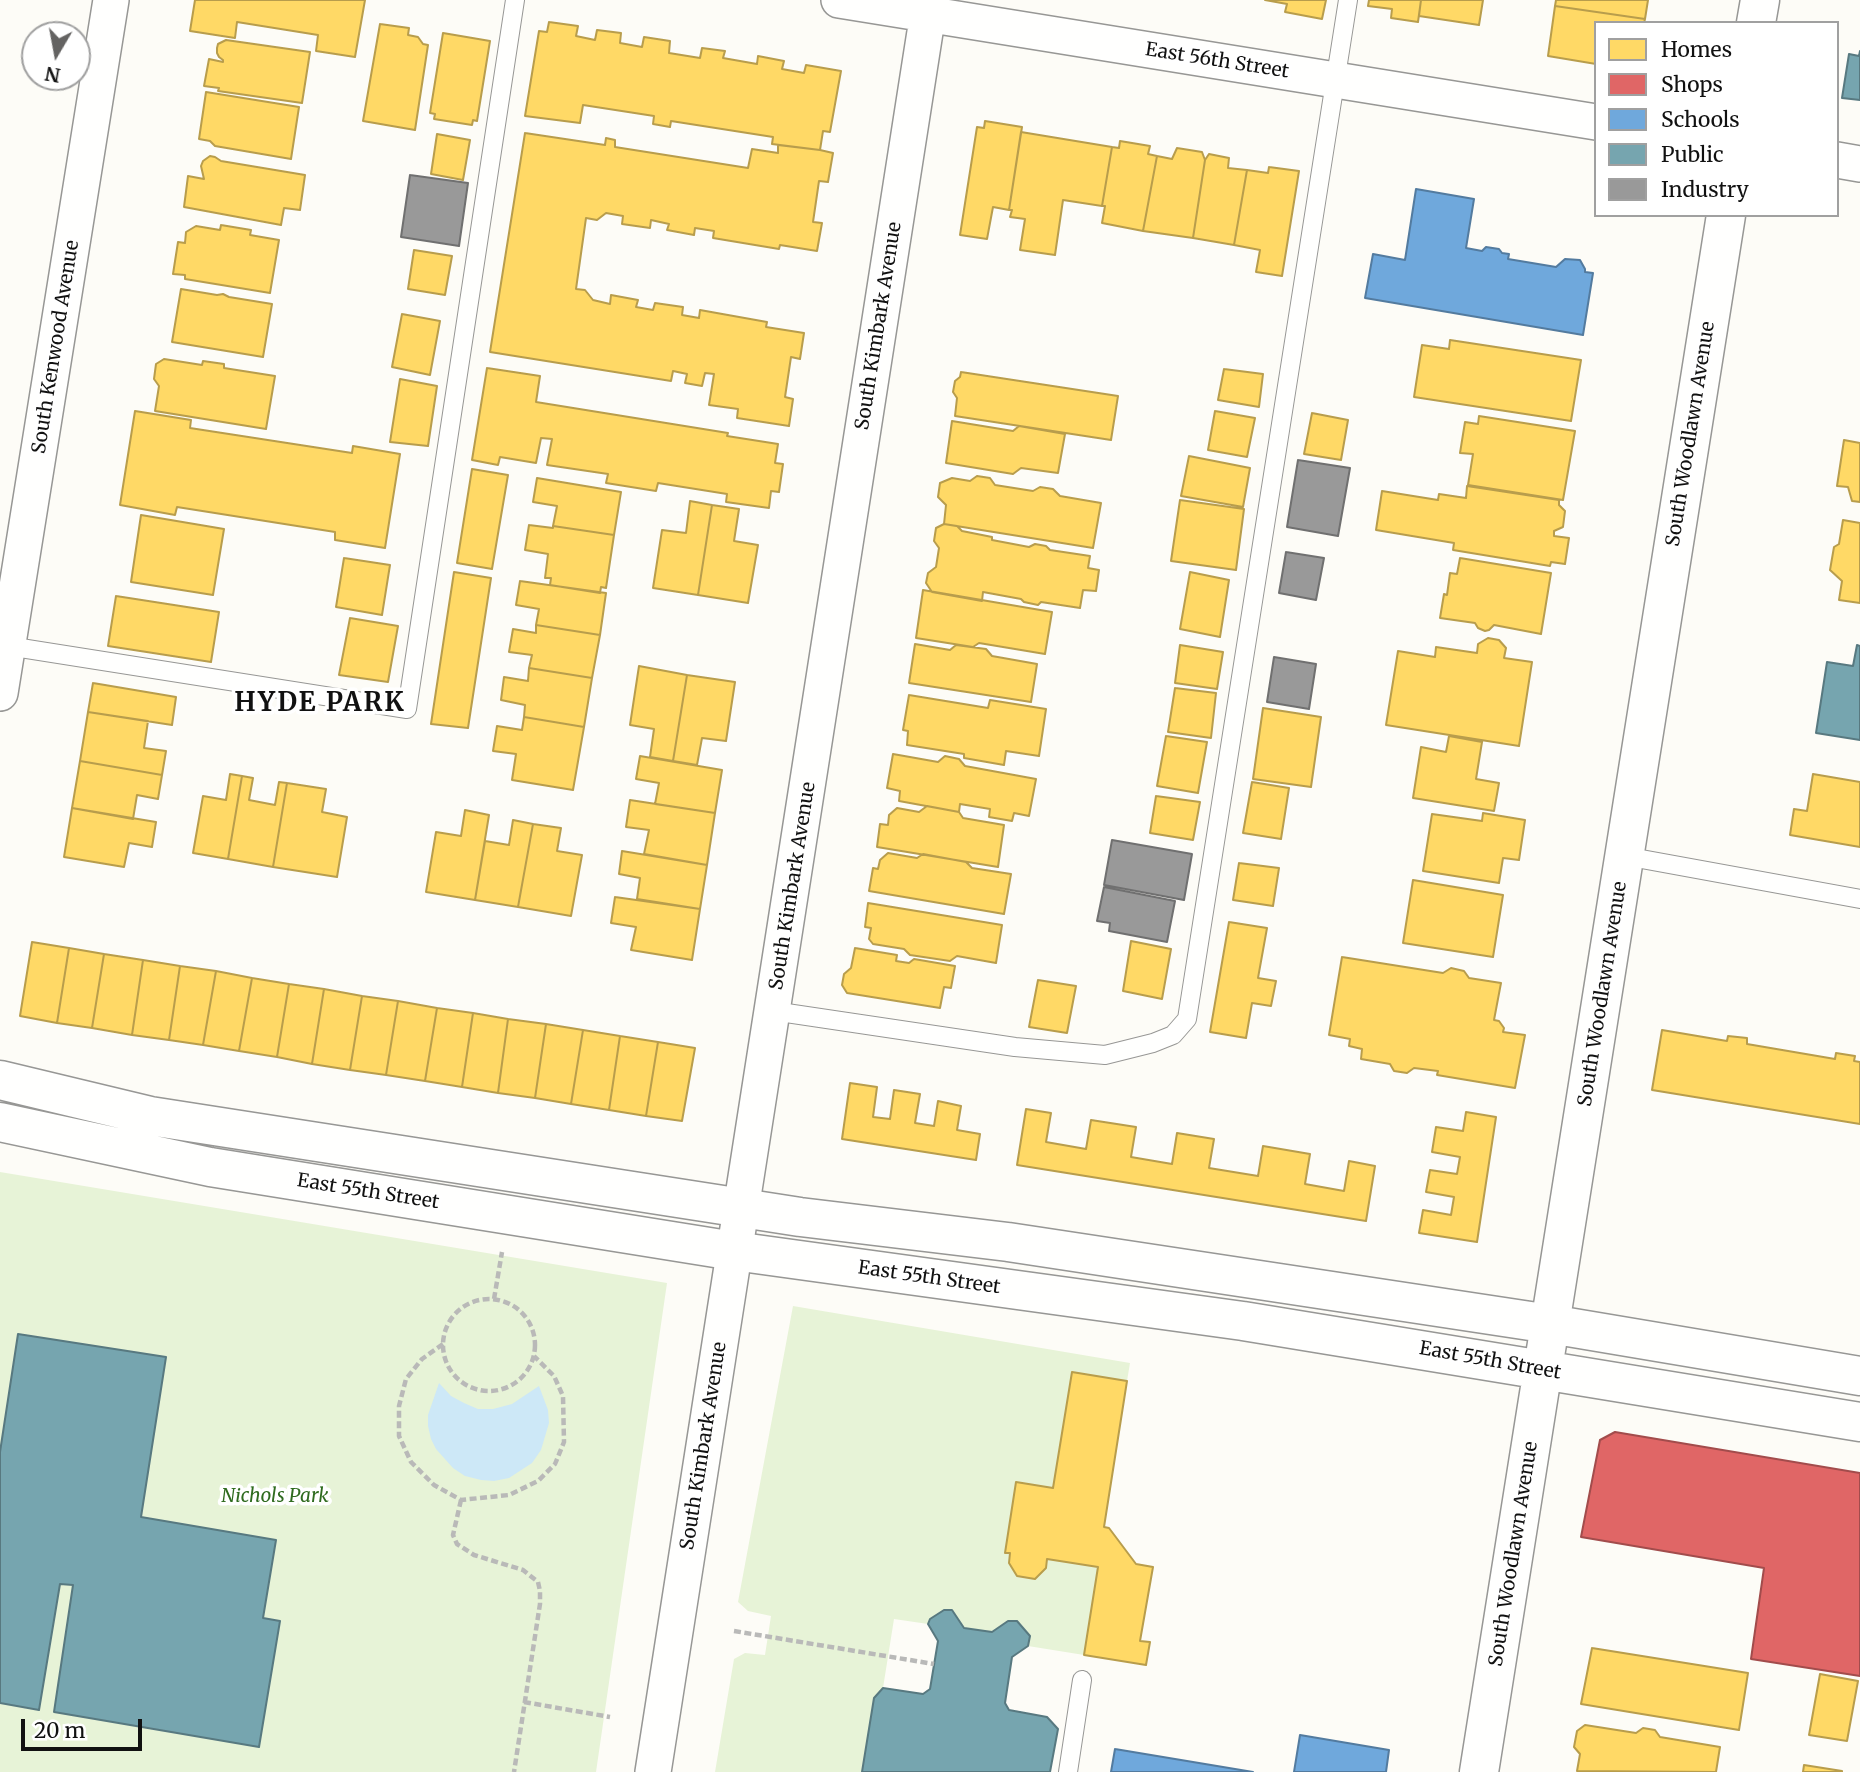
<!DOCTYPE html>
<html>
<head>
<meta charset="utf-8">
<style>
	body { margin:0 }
	#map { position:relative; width:1860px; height:1772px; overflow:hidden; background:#fdfcf7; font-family:Merriweather,serif }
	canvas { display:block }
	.legend { position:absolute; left:1594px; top:21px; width:245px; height:196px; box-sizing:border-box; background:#fff; border:2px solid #a0a0a0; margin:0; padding:9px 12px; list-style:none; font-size:21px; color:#111 }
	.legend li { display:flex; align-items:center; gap:14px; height:35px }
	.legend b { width:35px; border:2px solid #a0a0a0 }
	.north { position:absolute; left:21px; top:21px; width:70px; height:70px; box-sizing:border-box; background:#fff; border:2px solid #a0a0a0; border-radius:50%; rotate:190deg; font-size:19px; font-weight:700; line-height:28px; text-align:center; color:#111 }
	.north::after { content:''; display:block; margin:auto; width:24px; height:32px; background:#646362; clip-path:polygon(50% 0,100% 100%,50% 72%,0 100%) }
	.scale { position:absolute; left:21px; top:1719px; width:121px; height:32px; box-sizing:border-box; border:4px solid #111; border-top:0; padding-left:9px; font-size:21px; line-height:24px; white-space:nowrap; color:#111; -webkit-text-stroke:5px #fff; paint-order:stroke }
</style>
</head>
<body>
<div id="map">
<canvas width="1860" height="1772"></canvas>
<ul class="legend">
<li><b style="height:19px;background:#ffd966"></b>Homes</li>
<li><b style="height:19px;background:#e06666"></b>Shops</li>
<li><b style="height:19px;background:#6fa8dc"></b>Schools</li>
<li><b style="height:19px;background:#76a5af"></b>Public</li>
<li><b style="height:19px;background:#999"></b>Industry</li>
</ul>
<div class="north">N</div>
<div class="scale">20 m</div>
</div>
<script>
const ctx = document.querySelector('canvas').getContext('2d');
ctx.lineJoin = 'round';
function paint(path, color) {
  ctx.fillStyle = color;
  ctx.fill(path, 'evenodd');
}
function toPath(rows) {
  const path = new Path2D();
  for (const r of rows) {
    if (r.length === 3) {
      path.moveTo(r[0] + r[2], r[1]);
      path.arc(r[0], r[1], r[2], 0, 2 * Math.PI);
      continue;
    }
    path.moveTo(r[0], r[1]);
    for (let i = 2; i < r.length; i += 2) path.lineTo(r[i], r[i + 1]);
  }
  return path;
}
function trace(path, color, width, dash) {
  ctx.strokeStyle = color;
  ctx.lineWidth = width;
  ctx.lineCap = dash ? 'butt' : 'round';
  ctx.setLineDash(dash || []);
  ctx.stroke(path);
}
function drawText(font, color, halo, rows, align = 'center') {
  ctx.font = font + ' Merriweather,serif';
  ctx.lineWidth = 7;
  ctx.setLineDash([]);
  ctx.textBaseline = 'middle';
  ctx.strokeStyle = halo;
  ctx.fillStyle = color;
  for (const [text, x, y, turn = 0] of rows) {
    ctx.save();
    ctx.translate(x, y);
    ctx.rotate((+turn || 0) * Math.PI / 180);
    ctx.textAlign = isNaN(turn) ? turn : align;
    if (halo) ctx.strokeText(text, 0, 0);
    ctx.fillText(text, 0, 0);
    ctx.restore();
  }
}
paint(toPath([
	[0,1172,667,1283,596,1772,0,1772],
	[793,1306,1130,1363,1127,1381,1072,1373,1053,1488,1016,1482,1006,1553,1098,1567,1084,1655,1028,1646,1030,1636,1017,1621,1008,1621,992,1632,964,1628,952,1610,944,1610,930,1619,928,1624,894,1619,883,1688,874,1698,862,1772,715,1772,734,1659,745,1653,765,1655,771,1616,748,1611,738,1602]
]), '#e7f3d7');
paint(toPath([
	[439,1383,451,1396,464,1403,478,1409,493,1409,512,1404,539,1386,548,1410,549,1423,541,1450,532,1463,509,1478,494,1481,481,1480,465,1476,453,1468,436,1449,431,1439,428,1426,428,1415]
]), '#cde8f7');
const homes = toPath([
	[195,0,365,0,355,57,316,51,318,35,237,22,235,38,190,31,195,0],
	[1265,0,1326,0,1322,19,1285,12,1287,4,1265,0],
	[1369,0,1421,0,1418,22,1391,18,1392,9,1368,6,1369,0],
	[1421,0,1483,0,1479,25,1419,16,1421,0],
	[1556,0,1648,0,1645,19,1555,6,1556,0],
	[1555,6,1645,19,1644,23,1596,23,1596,64,1548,56,1555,6],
	[549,22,578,26,576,36,595,40,597,30,621,33,620,43,642,47,644,37,670,41,669,53,700,58,702,48,725,51,723,58,757,64,758,56,784,61,782,69,804,73,806,65,841,71,830,132,823,131,820,150,772,144,773,137,671,121,670,127,653,124,654,116,583,105,580,123,525,116,539,31,547,32,549,22],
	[380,24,409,28,408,35,418,37,423,44,428,45,415,130,363,121,380,24],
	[443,33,490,41,477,121,473,120,472,125,434,119,435,114,430,113,443,33],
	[226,40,310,52,302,103,218,91,219,88,204,86,209,59,223,62,223,60,219,57,217,53,217,48,218,44,226,40],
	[206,92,299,107,291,159,215,146,210,141,199,139,206,92],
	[985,121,1022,127,1009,210,993,207,987,239,960,235,977,127,984,128,985,121],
	[1021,132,1112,147,1102,206,1063,200,1055,255,1020,250,1025,219,1010,217,1012,210,1009,210,1021,132],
	[525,133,605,145,606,138,615,140,615,147,748,168,752,149,778,153,778,145,820,150,833,153,828,182,819,181,813,222,822,223,817,251,780,245,779,249,713,238,714,231,695,228,694,235,667,230,669,224,651,220,650,228,622,224,623,216,606,213,597,220,586,218,576,289,585,290,593,300,610,304,611,295,638,300,636,307,653,310,655,303,683,307,682,315,699,318,700,310,767,322,766,327,804,333,800,359,791,357,785,397,793,399,789,426,737,418,738,409,709,405,714,374,705,373,702,386,685,383,687,374,673,371,671,381,490,352,525,133],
	[437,134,470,140,463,180,431,174,437,134],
	[1120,141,1150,146,1148,154,1157,156,1143,231,1102,223,1105,206,1102,206,1112,147,1119,148,1120,141],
	[1177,148,1202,152,1205,160,1193,238,1143,231,1157,156,1172,159,1177,148],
	[1209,154,1229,158,1228,168,1247,170,1234,245,1193,238,1205,160,1209,154],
	[210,156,215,157,221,161,305,175,300,210,284,208,281,225,184,207,188,176,204,179,201,166,203,161,210,156],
	[1269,167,1299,171,1282,276,1256,272,1260,250,1234,245,1247,170,1268,173,1269,167],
	[221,225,251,230,250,235,279,240,270,293,185,279,185,275,173,274,178,242,185,243,186,232,196,226,220,230,221,225],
	[414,250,452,256,445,295,408,289,414,250],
	[181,289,217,295,223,294,229,297,272,304,263,357,172,342,181,289],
	[402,314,440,321,430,375,392,367,402,314],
	[1450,340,1581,360,1571,421,1414,397,1422,345,1449,349,1450,340],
	[164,359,202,365,203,361,224,364,224,368,275,376,266,429,155,411,159,386,154,379,156,364,164,359],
	[487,368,540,376,536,402,728,433,727,436,778,444,775,463,783,464,779,492,771,491,769,508,726,502,727,494,658,483,656,491,606,483,608,474,547,465,552,439,541,438,536,463,500,457,498,465,472,460,487,368],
	[1224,369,1263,374,1259,407,1218,400,1224,369],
	[961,372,1118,396,1111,440,955,416,957,398,953,392,955,381,960,377,961,372],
	[400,379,437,386,428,446,390,442,400,379],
	[135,411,191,420,190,428,352,453,353,446,400,454,385,548,335,540,335,532,177,507,175,515,120,505,135,411],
	[1215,411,1255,418,1247,457,1208,450,1215,411],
	[1312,413,1348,420,1341,460,1304,454,1312,413],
	[1479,416,1575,431,1563,500,1468,485,1473,454,1460,453,1465,422,1478,424,1479,416],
	[952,421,1013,431,1019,426,1065,434,1058,473,1021,468,1013,474,946,463,952,421],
	[1844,440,1860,443,1860,502,1852,501,1848,487,1837,486,1844,440],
	[1189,456,1250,468,1243,507,1181,496,1189,456],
	[472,469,508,475,492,569,457,563,472,469],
	[977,476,990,478,995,485,1033,491,1040,487,1053,489,1060,496,1101,503,1093,548,944,524,946,505,938,497,940,483,952,478,970,481,977,476],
	[537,478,621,492,614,535,553,526,557,506,533,502,537,478],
	[1467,486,1559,500,1559,505,1565,511,1563,527,1554,531,1554,536,1569,538,1565,564,1551,562,1550,566,1453,550,1454,543,1376,530,1382,491,1438,500,1439,494,1466,498,1467,486],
	[1180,500,1244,509,1236,570,1171,561,1180,500],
	[690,501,712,505,698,595,653,588,662,530,686,533,690,501],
	[712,505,739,509,734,541,758,545,748,603,698,595,712,505],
	[141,515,224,529,213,595,131,582,141,515],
	[1843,520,1860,523,1860,603,1839,600,1842,581,1830,570,1834,547,1839,544,1843,520],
	[944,524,957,526,962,531,992,537,992,540,1029,547,1035,544,1046,546,1050,550,1090,556,1088,568,1099,570,1096,591,1083,590,1080,608,1041,602,1038,605,1024,602,1021,599,983,592,982,601,932,592,926,583,928,573,936,567,939,548,934,541,936,528,944,524],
	[529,525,553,528,553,526,614,535,606,588,601,587,600,593,550,585,551,578,545,578,548,554,525,550,529,525],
	[344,558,390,565,382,615,336,607,344,558],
	[1460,558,1551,573,1541,634,1494,625,1489,630,1485,631,1478,628,1475,623,1440,618,1444,594,1447,595,1450,573,1457,574,1460,558],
	[454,572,491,578,468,728,431,724,454,572],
	[1190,572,1229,580,1220,637,1180,629,1190,572],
	[520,581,606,593,600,635,536,625,539,609,516,605,520,581],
	[923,590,1052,612,1045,654,979,643,973,647,916,638,923,590],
	[116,596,219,612,211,662,108,646,116,596],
	[350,618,398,626,388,682,339,675,350,618],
	[536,625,600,635,592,678,529,668,532,655,509,652,513,629,536,633,536,625],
	[1488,638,1499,640,1506,648,1504,658,1532,662,1519,746,1386,725,1398,651,1435,657,1436,647,1477,653,1478,644,1488,638],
	[915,644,950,650,956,645,986,649,992,656,1037,664,1031,702,909,683,915,644],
	[1180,645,1223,652,1217,689,1175,683,1180,645],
	[639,666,687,675,673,761,650,757,654,729,630,725,639,666],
	[529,668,592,678,584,727,524,717,525,705,501,700,504,677,528,681,529,668],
	[687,675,735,682,726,741,702,738,697,765,673,761,687,675],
	[93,683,176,697,172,725,88,712,93,683],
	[1175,688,1216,693,1211,738,1168,732,1175,688],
	[909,695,988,708,990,700,1046,709,1039,756,1006,751,1004,765,964,758,964,754,907,745,908,731,903,730,909,695],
	[1263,708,1321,717,1311,787,1253,779,1263,708],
	[88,712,148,721,144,748,166,751,162,775,80,761,88,712],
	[524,717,584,727,573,790,512,780,516,754,493,751,497,726,522,730,524,717],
	[1166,736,1207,742,1198,793,1157,786,1166,736],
	[1449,736,1482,742,1476,779,1499,783,1494,811,1413,798,1421,747,1446,752,1449,736],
	[893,754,938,762,945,756,959,759,965,766,1036,779,1029,816,1014,813,1012,821,989,817,990,809,960,804,959,812,899,801,900,791,887,788,893,754],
	[640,756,722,770,715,813,655,804,659,783,636,779,640,756],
	[80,761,162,775,158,799,137,795,133,819,72,808,80,761],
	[230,774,242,776,228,859,193,853,203,796,226,800,230,774],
	[1813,774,1860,782,1860,847,1790,835,1794,809,1807,811,1813,774],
	[242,776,253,778,249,800,275,805,279,782,287,783,273,867,228,859,242,776],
	[1252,782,1289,788,1281,839,1243,833,1252,782],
	[287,783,326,789,322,812,347,817,337,877,273,867,287,783],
	[1156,796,1200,802,1193,840,1150,833,1156,796],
	[630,800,715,813,707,865,644,854,649,830,626,827,630,800],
	[927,806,959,812,963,818,1004,825,998,867,877,847,880,824,888,825,889,815,897,808,919,812,927,806],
	[72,808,156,822,152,847,129,843,124,867,64,857,72,808],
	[465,810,489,815,475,900,426,892,436,832,461,836,465,810],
	[1483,813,1525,820,1519,860,1503,858,1499,883,1423,871,1432,814,1482,821,1483,813],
	[513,820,533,824,518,907,475,900,485,841,509,845,513,820],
	[533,824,561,828,557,851,582,855,571,916,518,907,533,824],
	[622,851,707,865,700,909,637,899,640,878,619,874,622,851],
	[888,853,917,858,923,854,966,862,972,868,1011,874,1004,914,869,891,873,868,878,869,880,860,888,853],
	[1239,863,1279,868,1273,906,1233,900,1239,863],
	[1413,880,1503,895,1493,957,1403,943,1413,880],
	[615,897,700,909,692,960,631,950,636,927,611,923,615,897],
	[868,903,1002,925,996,963,957,956,950,961,910,955,904,949,873,944,869,939,871,928,865,927,868,903],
	[1229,922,1267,928,1258,978,1276,981,1271,1006,1252,1003,1246,1038,1210,1032,1229,922],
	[1131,941,1171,949,1162,999,1123,991,1131,941],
	[32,942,69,948,57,1023,20,1016,32,942],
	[69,948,104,954,92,1028,57,1023,69,948],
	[855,948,897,955,896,961,909,963,914,959,955,966,951,988,944,987,940,1008,847,993,842,985,844,974,851,968,855,948],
	[104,954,143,960,132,1035,92,1028,104,954],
	[1342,957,1443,973,1451,968,1464,971,1469,978,1501,983,1494,1020,1499,1021,1504,1028,1503,1032,1525,1035,1515,1088,1437,1075,1438,1071,1414,1068,1407,1073,1394,1071,1390,1064,1361,1059,1362,1049,1349,1046,1350,1039,1329,1035,1342,957],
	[143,960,180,966,169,1040,132,1035,143,960],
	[180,966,216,971,203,1045,169,1040,180,966],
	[216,971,252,978,239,1051,203,1045,216,971],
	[252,978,289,984,277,1057,239,1051,252,978],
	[1038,980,1076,986,1067,1033,1029,1027,1038,980],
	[289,984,324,989,312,1064,277,1057,289,984],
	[324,989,362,996,350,1070,312,1064,324,989],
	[362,996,398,1001,386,1075,350,1070,362,996],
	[398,1001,437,1008,425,1081,386,1075,398,1001],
	[437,1008,473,1013,462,1087,425,1081,437,1008],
	[473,1013,508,1019,498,1093,462,1087,473,1013],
	[508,1019,546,1024,535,1098,498,1093,508,1019],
	[546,1024,583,1030,571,1104,535,1098,546,1024],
	[583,1030,620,1036,609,1110,571,1104,583,1030],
	[1662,1030,1727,1041,1728,1036,1747,1038,1747,1044,1835,1059,1836,1053,1855,1056,1854,1061,1860,1062,1860,1124,1652,1090,1662,1030],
	[620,1036,658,1042,646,1116,609,1110,620,1036],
	[658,1042,695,1048,682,1121,646,1116,658,1042],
	[850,1083,877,1087,873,1117,890,1119,894,1090,920,1094,915,1123,934,1126,938,1101,961,1106,957,1130,980,1134,976,1160,842,1139,850,1083],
	[1026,1109,1051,1113,1046,1142,1086,1149,1091,1120,1136,1127,1131,1157,1172,1164,1177,1133,1214,1139,1209,1168,1258,1176,1263,1146,1310,1154,1305,1184,1344,1191,1349,1161,1375,1166,1366,1221,1017,1165,1026,1109],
	[1466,1112,1496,1117,1477,1242,1419,1233,1423,1210,1451,1215,1454,1197,1426,1192,1430,1170,1457,1174,1460,1157,1432,1152,1436,1127,1463,1131,1466,1112],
	[1072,1372,1127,1381,1104,1527,1109,1528,1136,1564,1153,1567,1140,1641,1150,1642,1146,1665,1084,1655,1098,1567,1047,1559,1046,1568,1035,1579,1017,1576,1009,1563,1010,1553,1005,1553,1016,1482,1053,1488,1072,1372],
	[1592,1648,1748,1673,1739,1730,1581,1704,1592,1648],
	[1820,1674,1858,1681,1847,1741,1809,1735,1820,1674],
	[1585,1725,1636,1733,1643,1728,1655,1730,1660,1737,1720,1747,1716,1772,1577,1771,1580,1754,1574,1747,1577,1731,1585,1725],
	[1804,1765,1842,1771,1842,1772,1803,1772,1804,1765]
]);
paint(homes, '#ffd966');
trace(homes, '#b89d4c', 2);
const shops = toPath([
	[1615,1432,1860,1473,1860,1676,1751,1659,1764,1568,1581,1537,1600,1440,1615,1432]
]);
paint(shops, '#e06666');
trace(shops, '#a24c4c', 2);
const schools = toPath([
	[1416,189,1474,199,1466,248,1482,251,1486,247,1499,249,1502,253,1509,254,1508,259,1556,267,1565,259,1580,260,1585,269,1585,272,1593,273,1583,335,1365,298,1373,254,1405,260,1416,189],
	[1300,1735,1389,1750,1386,1772,1294,1772,1300,1735],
	[1115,1749,1253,1772,1111,1772,1115,1749]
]);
paint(schools, '#6fa8dc');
trace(schools, '#537b9f', 2);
const public = toPath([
	[1860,51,1860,100,1842,98,1849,54,1859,56,1860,51],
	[1857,645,1860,646,1860,740,1816,733,1827,662,1853,666,1857,645],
	[18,1334,166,1357,141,1517,276,1540,263,1618,280,1621,259,1747,54,1712,73,1585,60,1584,39,1710,0,1703,0,1452,18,1334],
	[944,1610,952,1610,964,1628,992,1632,1008,1621,1017,1621,1030,1636,1028,1646,1012,1657,1005,1703,1009,1710,1047,1717,1058,1729,1050,1772,862,1772,874,1698,883,1688,923,1694,930,1689,938,1641,928,1624,930,1619,944,1610]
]);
paint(public, '#76a5af');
trace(public, '#587980', 2);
const industry = toPath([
	[410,175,468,183,459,246,401,237,410,175],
	[1298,460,1350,468,1338,536,1287,527,1298,460],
	[1286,552,1324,558,1316,600,1279,593,1286,552],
	[1274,657,1316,664,1309,709,1267,702,1274,657],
	[1112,840,1192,854,1184,900,1104,885,1112,840],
	[1104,887,1175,901,1167,942,1109,931,1110,923,1097,921,1104,887]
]);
paint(industry, '#999');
trace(industry, '#707070', 2);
const service = toPath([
	[8,646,407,709,515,0],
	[1625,856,1860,899],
	[773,1011,1015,1047,1105,1055,1153,1043,1173,1035,1187,1019,1348,0],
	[1068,1772,1082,1680]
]);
const minor = toPath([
	[839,0,1596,122],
	[1837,160,1860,164],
	[0,693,111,0],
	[653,1772,930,0]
]);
const tertiary = toPath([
	[1756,23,1760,0],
	[0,1080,150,1116,800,1217,1008,1242,1550,1324,1860,1376],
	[0,1122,210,1167,734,1251,1243,1321,1860,1422],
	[1479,1772,1726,215]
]);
trace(service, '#979795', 20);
trace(minor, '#979795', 38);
trace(tertiary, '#979795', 41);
trace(toPath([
	[494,1299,502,1252],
	[489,1345,46],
	[443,1344,422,1359,406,1379,399,1406,399,1436,411,1462,434,1485,461,1500,509,1495,538,1481,555,1464,564,1442,563,1396,554,1376,534,1356],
	[461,1500,453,1535,457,1544,474,1555,523,1570,538,1582,540,1591,540,1604,514,1772],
	[734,1631,934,1664],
	[524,1702,610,1717]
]), '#b9b9b8', 4.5, [7, 3.5]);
trace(service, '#fffffe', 18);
trace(minor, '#fffffe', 35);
trace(tertiary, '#fffffe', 38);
drawText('19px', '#111', '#fff', [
	["East 56th Street",1217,61,9],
	["South Kimbark Avenue",879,326,-81],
	["South Kenwood Avenue",56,347,-81],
	["South Woodlawn Avenue",1691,434,-81],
	["South Kimbark Avenue",793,886,-81],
	["South Woodlawn Avenue",1603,994,-81],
	["East 55th Street",368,1192,9],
	["East 55th Street",929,1278,8],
	["East 55th Street",1490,1361,10],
	["South Kimbark Avenue",704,1446,-81],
	["South Woodlawn Avenue",1514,1554,-81]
]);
drawText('italic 19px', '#2f6b1f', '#fff', [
	["Nichols Park",275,1497]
]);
ctx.letterSpacing = '2px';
drawText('bold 26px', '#111', '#fff', [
	["HYDE PARK",320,704]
]);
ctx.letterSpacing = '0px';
</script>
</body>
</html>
